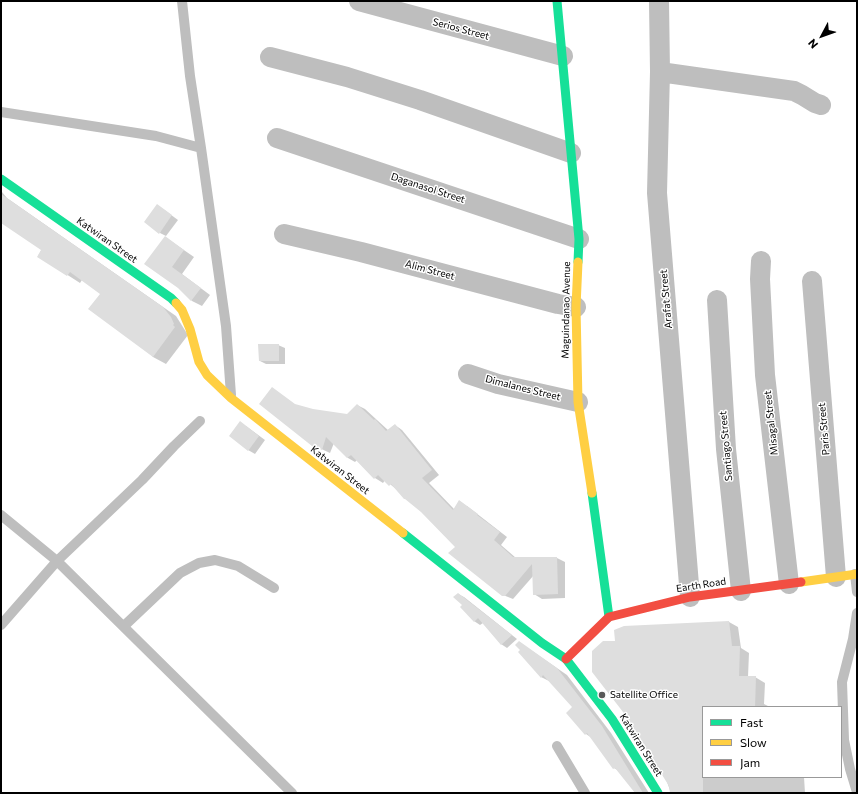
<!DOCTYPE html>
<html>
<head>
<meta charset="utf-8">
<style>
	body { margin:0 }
	#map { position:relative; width:858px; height:794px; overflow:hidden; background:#fff; font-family:Commissioner,sans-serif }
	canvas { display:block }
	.frame { position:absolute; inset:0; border:2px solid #000; pointer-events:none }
	.legend { position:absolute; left:702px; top:706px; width:140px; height:72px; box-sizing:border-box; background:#fff; border:1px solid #999; margin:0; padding:5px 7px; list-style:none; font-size:12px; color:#000 }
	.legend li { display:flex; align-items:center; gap:8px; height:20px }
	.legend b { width:20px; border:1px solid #999 }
	.north { position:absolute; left:802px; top:16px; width:40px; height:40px; -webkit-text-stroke:3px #fff; paint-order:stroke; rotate:229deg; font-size:11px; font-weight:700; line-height:16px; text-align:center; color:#000 }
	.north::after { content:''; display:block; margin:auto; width:14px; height:18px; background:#000; clip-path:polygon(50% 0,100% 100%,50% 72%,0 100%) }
</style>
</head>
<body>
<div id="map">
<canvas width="858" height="794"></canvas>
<div class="frame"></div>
<ul class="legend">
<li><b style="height:5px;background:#16e098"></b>Fast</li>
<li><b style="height:5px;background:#ffcf43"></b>Slow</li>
<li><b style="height:5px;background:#f24e42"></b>Jam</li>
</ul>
<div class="north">N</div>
</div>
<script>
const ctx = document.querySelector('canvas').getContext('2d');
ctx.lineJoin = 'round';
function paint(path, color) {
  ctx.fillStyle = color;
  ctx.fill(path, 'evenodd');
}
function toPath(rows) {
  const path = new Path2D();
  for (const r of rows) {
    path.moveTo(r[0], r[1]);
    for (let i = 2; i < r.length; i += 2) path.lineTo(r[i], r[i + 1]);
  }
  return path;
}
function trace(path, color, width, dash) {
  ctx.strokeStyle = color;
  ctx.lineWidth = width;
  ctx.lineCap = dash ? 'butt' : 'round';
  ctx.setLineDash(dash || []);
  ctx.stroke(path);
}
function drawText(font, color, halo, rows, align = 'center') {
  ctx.font = font + ' Commissioner,sans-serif';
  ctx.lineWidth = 3;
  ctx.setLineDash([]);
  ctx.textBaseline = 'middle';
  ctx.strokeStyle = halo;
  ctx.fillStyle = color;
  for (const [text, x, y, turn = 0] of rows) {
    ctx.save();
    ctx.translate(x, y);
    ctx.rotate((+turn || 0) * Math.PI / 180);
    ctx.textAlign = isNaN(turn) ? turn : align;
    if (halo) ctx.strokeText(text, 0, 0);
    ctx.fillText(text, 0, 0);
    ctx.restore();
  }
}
paint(toPath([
	[1,182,2,192,7,198,176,316,188,335,166,364,153,357,101,293,82,280,80,283,38,256,42,249,1,221],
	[163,209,178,220,166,236,160,233],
	[165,237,194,257,182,274,210,295,202,306,192,301,179,287,145,264],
	[278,345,285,348,285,364,266,364,260,361],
	[357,405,365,409,389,431,395,425,402,430,439,475,429,483,454,509,467,506,507,537,501,545,516,558,557,558,565,562,565,598,542,599,534,594,534,575,513,599,503,595,421,511,396,489,385,480,383,483,375,478,357,460,355,462,348,458,334,443,330,453,313,445,313,410,348,415],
	[246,426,265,440,255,454,248,450],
	[458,594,464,597,517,639,507,648,501,644,483,623,480,625,474,621,463,605],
	[729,622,738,627,741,648,749,653,748,677,755,677,765,683,764,704,770,707,703,707,703,777,804,777,805,793,671,793,616,642],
	[519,642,567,675,611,733,649,793,637,793,619,771,614,768,592,738,586,734,567,713,574,707,551,682,541,677,521,650]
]), '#0003');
paint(toPath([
	[1,194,163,307,171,317,174,324,173,325,175,327,153,357,88,309,100,294,70,272,67,276,37,257,41,250,1,223],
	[157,204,172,215,159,234,144,222],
	[165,236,184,250,172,267,201,288,191,301,178,288,144,264],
	[258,344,279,344,279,361,259,361],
	[272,387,295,404,313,409,347,414,357,404,374,420,375,419,386,431,395,424,432,470,422,478,453,510,459,500,478,514,477,515,500,532,494,540,513,557,557,557,558,594,533,595,532,564,505,596,502,596,448,553,455,547,421,512,405,499,404,499,391,484,389,486,378,475,374,479,351,455,347,458,326,437,322,450,312,446,259,404],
	[240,421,259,436,248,451,229,436],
	[458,593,512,635,501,645,478,618,474,622,460,607,462,605,453,597],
	[729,621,732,646,740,646,739,676,756,676,755,707,703,707,703,793,670,793,669,786,623,712,592,672,592,651,603,641,615,641,614,630,624,626],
	[519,641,557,668,602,726,643,793,635,793,615,768,613,769,587,733,585,735,566,713,572,707,543,675,541,678,518,652,520,650,515,645]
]), '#dedede');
trace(toPath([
	[182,1,190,76,201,148],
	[1,112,156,136,201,148,226,326,231,395],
	[1,515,57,561,292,793],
	[855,574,857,592],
	[857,613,853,639,842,682,844,740,850,769,857,792],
	[1,625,57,561,142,480,174,446,200,421],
	[124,626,180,573,199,563,215,560,238,566,274,588],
	[557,746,585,793]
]), '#bebebe', 10);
trace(toPath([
	[359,1,563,56],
	[659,1,660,72,657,193,690,597],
	[270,57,347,77,420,100,571,153],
	[660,72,794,91,802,95,815,103,821,105],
	[277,138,579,239],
	[284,234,361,252,558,304,576,307],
	[761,261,760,279,765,375,789,584],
	[812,281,836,577],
	[717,300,726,449,741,591],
	[468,374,498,384,578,402]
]), '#bebebe', 20);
trace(toPath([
	[557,1,579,239,578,262],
	[1,179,171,298,176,303],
	[592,493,609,617],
	[403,533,542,643,566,659,612,719,658,793]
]), '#16e098', 9);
trace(toPath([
	[578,262,576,307,578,402,592,493],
	[176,303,182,310,190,329,199,362,207,375,231,398,403,533],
	[801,582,857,574]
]), '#ffcf43', 9);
trace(toPath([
	[566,659,609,617,690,597,801,582]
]), '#f24e42', 9);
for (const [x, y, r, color] of [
	[602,695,4,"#595959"]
]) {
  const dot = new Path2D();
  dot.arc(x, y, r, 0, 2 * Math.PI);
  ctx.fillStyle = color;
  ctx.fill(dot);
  trace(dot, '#fff', 1.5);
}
drawText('10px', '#000', '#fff', [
	["Serios Street",461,29,15],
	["Daganasol Street",428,188,18],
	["Katwiran Street",107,240,35],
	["Alim Street",430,270,15],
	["Arafat Street",666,299,-95],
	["Maguindanao Avenue",566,310,-89],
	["Dimalanes Street",523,388,14],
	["Misagal Street",771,423,-96],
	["Paris Street",824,429,-95],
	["Santiago Street",726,446,-95],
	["Katwiran Street",340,470,38],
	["Earth Road",701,585,-9],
	["Katwiran Street",641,745,58]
]);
drawText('10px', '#000', '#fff', [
	["Satellite Office",610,695]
], 'left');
</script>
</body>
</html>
